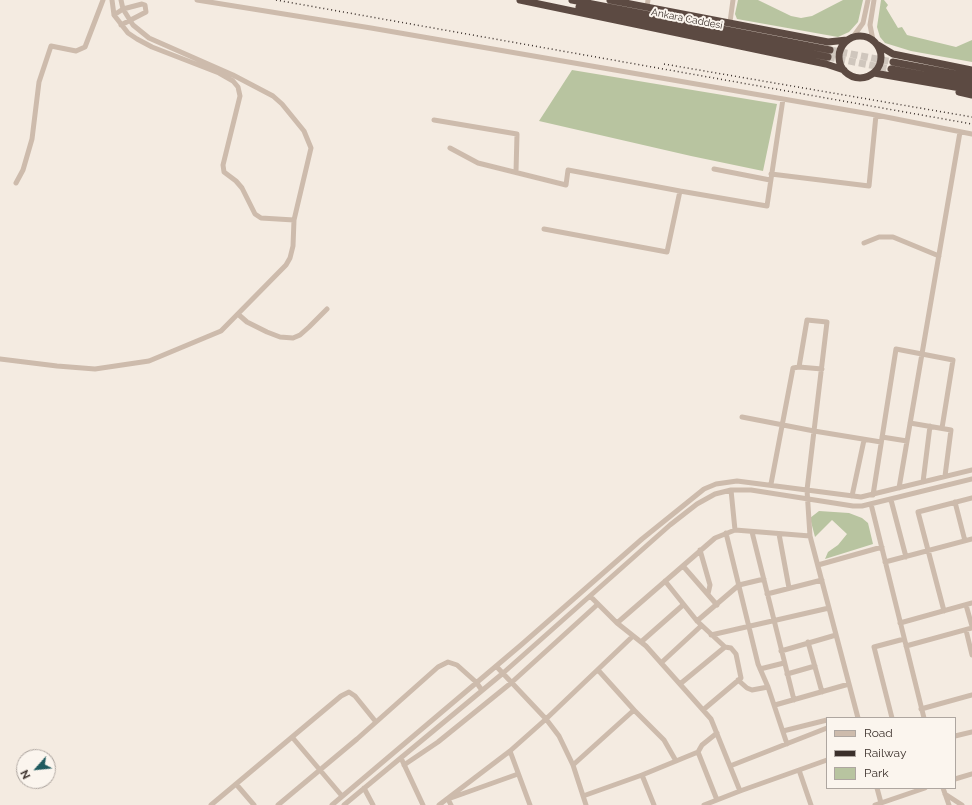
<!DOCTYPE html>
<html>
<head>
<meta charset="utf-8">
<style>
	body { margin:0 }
	#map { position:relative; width:972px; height:805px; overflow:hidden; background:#f4ebe1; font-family:Raleway,sans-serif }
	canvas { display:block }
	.legend { position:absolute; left:826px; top:717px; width:130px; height:72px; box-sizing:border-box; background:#fbf5ee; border:1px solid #aea6a0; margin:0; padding:5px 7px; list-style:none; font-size:12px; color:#3b302b }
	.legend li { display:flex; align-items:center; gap:8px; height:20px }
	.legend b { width:20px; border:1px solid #aea6a0 }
	.north { position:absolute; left:16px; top:749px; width:40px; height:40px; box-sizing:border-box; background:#fbf5ee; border:1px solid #aea6a0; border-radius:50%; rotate:243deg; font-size:11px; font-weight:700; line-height:16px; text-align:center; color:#3b302b }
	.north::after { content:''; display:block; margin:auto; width:14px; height:18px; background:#1f5a5e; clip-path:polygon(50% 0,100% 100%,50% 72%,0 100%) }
</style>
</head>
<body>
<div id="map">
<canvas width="972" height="805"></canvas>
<ul class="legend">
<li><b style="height:5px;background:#cdbbac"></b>Road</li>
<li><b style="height:5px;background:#3b302b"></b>Railway</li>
<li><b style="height:11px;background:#b8c4a0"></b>Park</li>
</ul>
<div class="north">N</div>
</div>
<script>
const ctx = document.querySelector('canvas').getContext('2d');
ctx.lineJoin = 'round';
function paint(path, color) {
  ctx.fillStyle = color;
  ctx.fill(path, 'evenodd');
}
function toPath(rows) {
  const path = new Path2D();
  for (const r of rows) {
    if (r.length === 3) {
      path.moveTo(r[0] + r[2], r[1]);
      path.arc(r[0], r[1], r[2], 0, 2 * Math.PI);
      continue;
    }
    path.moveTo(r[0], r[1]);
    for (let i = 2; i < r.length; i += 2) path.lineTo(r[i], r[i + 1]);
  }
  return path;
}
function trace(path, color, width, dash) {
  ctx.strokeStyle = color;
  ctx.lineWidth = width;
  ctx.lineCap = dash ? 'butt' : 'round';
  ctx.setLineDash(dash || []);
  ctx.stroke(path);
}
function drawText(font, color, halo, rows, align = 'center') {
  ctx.font = font + ' Raleway,sans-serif';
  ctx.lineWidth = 4;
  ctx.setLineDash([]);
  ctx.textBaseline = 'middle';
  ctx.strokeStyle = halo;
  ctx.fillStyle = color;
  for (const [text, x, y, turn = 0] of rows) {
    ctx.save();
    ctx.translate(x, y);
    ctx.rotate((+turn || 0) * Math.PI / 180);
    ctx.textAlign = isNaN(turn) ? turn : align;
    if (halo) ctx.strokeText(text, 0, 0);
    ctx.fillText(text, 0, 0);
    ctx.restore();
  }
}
paint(toPath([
	[738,0,758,0,791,16,801,18,812,16,843,0,863,0,858,22,849,32,838,37,737,19,735,14],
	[881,0,884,0,888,5,886,8,898,28,902,27,907,35,956,47,972,40,972,62,911,51,885,43,880,37,877,27],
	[572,70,777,104,763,171,691,156,539,121],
	[819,511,849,513,862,518,868,523,873,544,825,559,828,552,838,545,847,534,832,520,815,537,810,518]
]), '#b8c4a0');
trace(toPath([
	[830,50,893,62],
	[828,57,891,69]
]), '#cfc6bd', 7, [7, 3.5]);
trace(toPath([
	[112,0,114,15,128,33,137,39,152,47,219,73,233,81,238,87,240,96,223,165,224,172,236,181,242,188,255,214,261,218,294,220],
	[197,0,371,28,876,115,972,134],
	[647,7,648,0],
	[114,15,123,9,142,4,145,5,146,12,121,25],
	[730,22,733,0],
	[853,37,863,23,868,0],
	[873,40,870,25,874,0],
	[434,120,517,134,516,172],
	[450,148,478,163,566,185,568,170,680,191],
	[714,169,770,180],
	[771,174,869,186,876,115],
	[16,183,23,170,32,139,39,82,51,46,76,51,85,47,103,0],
	[544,229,667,252,680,191,767,206,783,99],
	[864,243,879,237,893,237,939,256],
	[239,315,247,322,267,332,280,337,293,338,300,335,309,327,327,309],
	[0,359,57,366,95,369,149,361,221,331,286,265,290,258,293,246,294,220,311,148,304,131,282,104,273,96,233,75,149,38,133,25,123,9,121,0],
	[799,367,822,369],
	[742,417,814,431,807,490,810,536,858,718],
	[910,423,951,430,945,476],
	[882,437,907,441],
	[923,482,930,426],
	[771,484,793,368,799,367,807,320,827,322,814,431,881,442],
	[899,488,960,132],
	[731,490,735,530],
	[873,495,896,349,953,360,942,428],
	[852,496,864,440],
	[891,500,906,557],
	[955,502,965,541],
	[871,504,924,718],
	[752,532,794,700],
	[726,533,758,664,768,687],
	[779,534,789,588],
	[700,550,710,585,708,594],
	[885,562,972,539],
	[818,565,882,547],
	[683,566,717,605],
	[665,581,697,621,725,647,680,684],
	[767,594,822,580],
	[590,596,617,623,715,538,735,530,810,536],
	[966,605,972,626],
	[944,611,918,512,972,498],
	[697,621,739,585,764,579],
	[617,623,646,646,711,719,740,791,799,770,811,805],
	[900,623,972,603],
	[966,630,972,655],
	[711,635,829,608],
	[641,642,683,605],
	[808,642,822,692],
	[906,646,972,628],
	[781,651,836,635],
	[661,663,701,626],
	[496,666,546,719,559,736,573,765,586,805],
	[760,669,784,663],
	[598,670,634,710,664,740,676,761],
	[787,674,815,666],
	[738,680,747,688,752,690,768,687,787,744],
	[775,705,849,684],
	[921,709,972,695],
	[703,710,741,678,736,654,731,648,725,647],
	[892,718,874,647,904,639],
	[783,731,827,720],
	[955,736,972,732],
	[292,737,342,796],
	[510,751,530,805],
	[698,752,702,745,717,733],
	[401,758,423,805],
	[404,765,438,742,511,683,598,604],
	[573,765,634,710],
	[730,766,827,728],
	[799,770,827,760],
	[955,779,972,774],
	[236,784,254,805],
	[364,788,373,805],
	[877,788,881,803],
	[943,788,949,805],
	[945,794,962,805],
	[583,796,642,775],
	[211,805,341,696,349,692,355,696,376,722],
	[278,805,357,739,438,667,448,662,457,665,476,682,481,689],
	[332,805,521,645,642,539,704,489,716,484,737,481,861,497,972,470],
	[344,805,502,674,670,525,697,504,715,494,731,490,751,490,853,506,862,506,972,479],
	[439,805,510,751,546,719,633,636],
	[451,805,448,799,518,774],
	[654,805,642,775,698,752,717,800],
	[704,805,740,791],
	[875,805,925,788]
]), '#cdbbac', 5);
trace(toPath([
	[520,0,826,64,844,70],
	[572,0,830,50],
	[610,0,828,42,847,40],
	[579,7,828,57],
	[860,57,21],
	[878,45,893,54,972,70],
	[893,62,972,77],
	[891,69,972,84],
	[874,73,972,90],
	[959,92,972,95]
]), '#5c4a42', 7);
trace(toPath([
	[276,0,972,124],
	[664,64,972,117]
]), '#3b302b', 1.5, [1, 3]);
drawText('10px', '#3b302b', '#fbf5ee', [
	["Ankara Caddesi",687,19,11]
]);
</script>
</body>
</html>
